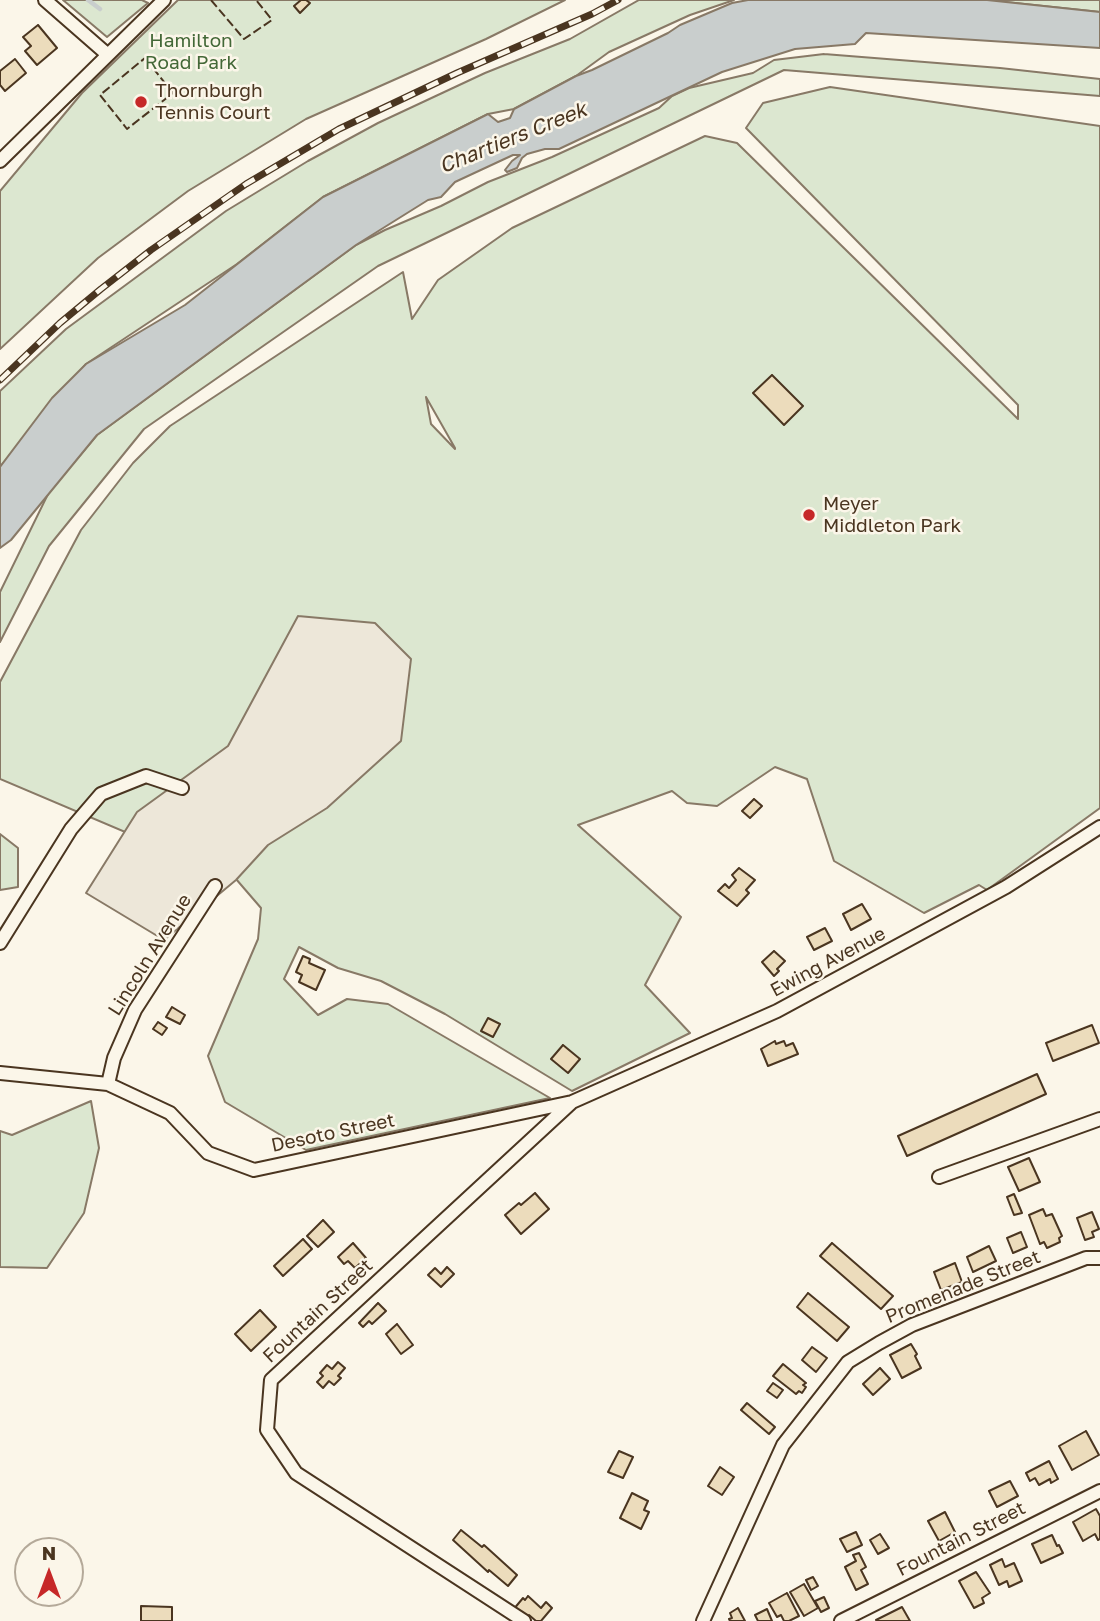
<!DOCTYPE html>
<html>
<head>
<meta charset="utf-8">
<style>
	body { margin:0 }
	#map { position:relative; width:1100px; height:1621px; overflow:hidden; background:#fbf6e9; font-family:"Golos Text",sans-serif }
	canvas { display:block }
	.north { position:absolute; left:14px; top:1537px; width:70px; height:70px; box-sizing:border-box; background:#fbf6e9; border:2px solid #b4a999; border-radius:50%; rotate:0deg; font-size:19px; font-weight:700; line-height:28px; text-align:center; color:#4a3520 }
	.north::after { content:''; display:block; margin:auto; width:24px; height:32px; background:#c62828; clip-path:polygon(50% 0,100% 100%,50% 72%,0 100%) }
</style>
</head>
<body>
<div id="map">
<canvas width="1100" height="1621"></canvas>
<div class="north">N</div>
</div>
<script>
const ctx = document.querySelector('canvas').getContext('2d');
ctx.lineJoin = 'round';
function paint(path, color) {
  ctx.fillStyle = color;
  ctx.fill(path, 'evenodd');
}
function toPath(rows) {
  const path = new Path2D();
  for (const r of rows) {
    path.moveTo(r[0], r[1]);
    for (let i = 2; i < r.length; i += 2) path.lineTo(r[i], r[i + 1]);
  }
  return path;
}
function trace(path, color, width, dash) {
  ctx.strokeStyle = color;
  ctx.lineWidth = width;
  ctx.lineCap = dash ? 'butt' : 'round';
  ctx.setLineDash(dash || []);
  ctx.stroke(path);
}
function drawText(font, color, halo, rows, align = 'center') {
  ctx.font = font + ' "Golos Text",sans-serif';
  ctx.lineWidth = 5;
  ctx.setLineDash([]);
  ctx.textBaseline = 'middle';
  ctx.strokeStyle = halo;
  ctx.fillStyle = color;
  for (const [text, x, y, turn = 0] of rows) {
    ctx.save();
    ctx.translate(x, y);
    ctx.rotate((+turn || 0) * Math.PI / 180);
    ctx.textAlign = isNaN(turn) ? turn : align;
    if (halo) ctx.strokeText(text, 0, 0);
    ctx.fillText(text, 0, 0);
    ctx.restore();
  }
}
const green = toPath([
	[63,0,142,0,148,3,107,37,63,0],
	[178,0,565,0,486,39,306,119,188,191,98,258,0,349,0,191,82,93,178,0],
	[639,0,734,0,690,15,609,52,576,76,514,109,488,114,323,197,237,264,86,364,0,467,0,391,66,329,226,211,308,161,378,123,485,73,570,39,639,0],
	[987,0,1100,0,1100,12,1091,11,987,0],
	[824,54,1000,68,1100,79,1100,96,784,70,378,266,144,429,49,546,0,642,0,592,49,492,97,435,356,245,385,230,441,206,488,182,552,157,659,108,672,96,689,88,753,73,774,60,824,54],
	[830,87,1100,126,1100,808,987,890,979,885,924,913,834,861,807,779,775,767,717,806,687,803,672,791,578,825,681,917,645,985,690,1033,572,1091,445,1014,381,981,338,968,299,947,284,979,318,1015,347,999,388,1004,550,1098,306,1150,225,1102,208,1056,258,939,261,908,236,879,0,779,0,682,81,530,133,463,170,426,403,272,412,319,438,280,512,228,705,136,737,143,1018,419,1018,405,746,128,763,103,830,87],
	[426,397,455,448,455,449,431,424,426,397],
	[0,834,18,848,18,887,0,890,0,834],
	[91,1101,99,1148,84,1213,47,1268,0,1267,0,1131,12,1135,91,1101]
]);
paint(green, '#dce7d0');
trace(green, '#887966', 2);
const parking = toPath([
	[298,616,375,623,411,659,401,741,327,808,268,845,236,880,164,940,86,893,137,812,228,746,298,616]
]);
paint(parking, '#ede7d9');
trace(parking, '#887966', 2);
const water = toPath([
	[748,0,987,0,1100,12,1100,48,866,33,855,44,795,49,722,72,559,149,545,149,527,154,522,158,517,168,507,172,505,170,512,161,520,155,513,155,455,182,441,197,428,200,356,245,97,435,11,540,0,548,0,467,52,398,86,364,185,305,323,197,488,114,498,122,510,118,514,109,576,76,592,70,668,33,680,25,732,3,748,0]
]);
paint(water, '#c9cecd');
trace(water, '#887966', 2);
trace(toPath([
	[88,0,100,9]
]), '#c9cecd', 4.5);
const building = toPath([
	[301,0,306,0,310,3,300,13,294,6,301,0],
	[38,25,57,48,37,65,25,51,31,46,23,37,38,25],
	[15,59,26,73,5,91,0,85,0,71,15,59],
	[772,375,803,406,784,425,753,393,772,375],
	[754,799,762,806,750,818,742,811,754,799],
	[739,868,755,880,746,890,749,893,737,906,718,891,725,884,729,888,736,880,732,875,739,868],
	[862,904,871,919,851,930,843,914,862,904],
	[825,928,832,941,814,950,807,937,825,928],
	[774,951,785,961,777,969,779,971,774,976,762,962,774,951],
	[303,956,310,959,309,963,325,970,316,990,299,982,302,975,296,972,303,956],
	[172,1007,185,1015,180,1024,166,1017,172,1007],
	[488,1018,500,1024,493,1037,481,1031,488,1018],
	[158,1022,167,1028,162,1035,153,1029,158,1022],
	[1092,1025,1099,1043,1053,1061,1046,1043,1092,1025],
	[775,1041,776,1044,784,1041,786,1046,793,1043,798,1054,768,1066,761,1049,775,1041],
	[563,1045,580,1059,568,1073,551,1059,563,1045],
	[1037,1074,1046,1094,907,1156,898,1136,1037,1074],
	[1029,1158,1040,1182,1019,1191,1008,1167,1029,1158],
	[535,1193,549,1209,521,1234,505,1215,519,1203,521,1205,535,1193],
	[1014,1194,1022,1213,1014,1215,1007,1197,1014,1194],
	[1043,1209,1046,1216,1052,1214,1062,1236,1059,1238,1060,1242,1047,1248,1044,1242,1040,1244,1029,1215,1043,1209],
	[1092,1212,1099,1229,1092,1232,1094,1237,1085,1240,1077,1218,1092,1212],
	[323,1220,334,1232,318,1247,307,1236,323,1220],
	[1021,1232,1027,1247,1013,1253,1007,1238,1021,1232],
	[303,1239,312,1249,283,1276,274,1266,303,1239],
	[353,1243,366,1258,355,1268,348,1261,344,1264,338,1257,353,1243],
	[832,1243,893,1296,881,1309,820,1256,832,1243],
	[989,1246,996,1261,973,1272,967,1257,989,1246],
	[955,1263,962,1282,941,1290,934,1272,955,1263],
	[447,1267,454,1274,441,1287,428,1275,435,1268,441,1274,447,1267],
	[808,1293,849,1327,837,1341,797,1307,808,1293],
	[378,1303,386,1311,372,1324,369,1321,363,1327,359,1323,378,1303],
	[260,1310,276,1327,251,1351,235,1334,260,1310],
	[397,1324,413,1345,401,1354,386,1334,397,1324],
	[911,1344,917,1354,915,1356,921,1368,902,1378,890,1355,911,1344],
	[812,1347,827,1358,816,1372,802,1360,812,1347],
	[338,1362,345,1368,338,1376,341,1378,334,1385,329,1381,323,1388,317,1382,323,1376,320,1373,327,1365,332,1369,338,1362],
	[783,1364,806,1383,803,1385,806,1387,802,1393,799,1391,796,1394,773,1376,783,1364],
	[880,1368,890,1379,873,1395,863,1384,880,1368],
	[773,1383,783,1390,777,1398,767,1391,773,1383],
	[747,1403,775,1427,769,1434,741,1410,747,1403],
	[1086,1431,1099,1455,1072,1470,1059,1446,1086,1431],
	[619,1451,633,1457,623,1478,608,1472,619,1451],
	[1049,1461,1058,1479,1051,1483,1050,1479,1039,1485,1035,1478,1030,1481,1026,1473,1049,1461],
	[720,1467,734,1477,722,1495,708,1486,720,1467],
	[1010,1481,1018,1496,997,1507,989,1491,1010,1481],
	[632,1493,648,1501,644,1510,649,1512,641,1529,620,1518,632,1493],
	[1096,1509,1100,1516,1100,1539,1098,1540,1095,1534,1083,1541,1073,1522,1096,1509],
	[945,1512,955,1532,939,1541,928,1521,945,1512],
	[461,1530,482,1547,484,1545,517,1575,508,1586,489,1570,488,1572,453,1540,461,1530],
	[856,1532,862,1545,847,1552,840,1539,856,1532],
	[880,1534,889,1548,878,1554,870,1540,880,1534],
	[1052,1535,1057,1546,1059,1545,1063,1553,1041,1563,1032,1544,1052,1535],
	[859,1553,866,1567,861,1570,868,1584,856,1590,845,1567,856,1561,853,1555,859,1553],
	[1002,1559,1005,1567,1014,1563,1022,1581,1009,1587,1007,1581,999,1585,990,1565,1002,1559],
	[976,1572,990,1593,982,1598,984,1603,974,1608,959,1581,976,1572],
	[813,1577,818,1586,811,1590,806,1580,813,1577],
	[804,1584,818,1608,804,1616,790,1592,804,1584],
	[787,1593,799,1616,789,1621,784,1621,781,1615,777,1617,769,1603,787,1593],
	[528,1596,541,1608,546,1602,552,1608,541,1621,536,1621,529,1615,525,1620,513,1610,523,1598,525,1600,528,1596],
	[824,1597,829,1608,821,1612,815,1601,824,1597],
	[141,1606,172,1607,172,1621,141,1621,141,1606],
	[902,1607,910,1621,877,1621,876,1620,902,1607],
	[738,1608,745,1621,730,1621,729,1619,732,1618,730,1613,738,1608],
	[767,1609,772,1621,758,1621,755,1615,767,1609]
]);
paint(building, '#ecdcbc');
trace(building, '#4a3520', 2);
const minor = toPath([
	[45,0,108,55],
	[0,161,164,0],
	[0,943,71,829,101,794,146,776,182,788],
	[0,1073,108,1084,170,1113,208,1153,254,1170,572,1102,777,1011,1006,887,1100,827],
	[108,1084,114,1058,135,1010,215,886],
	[939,1177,1100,1119],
	[524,1621,296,1473,267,1430,271,1380,572,1102],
	[703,1621,783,1445,848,1362,879,1343,912,1325,1086,1258,1100,1258],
	[841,1621,1100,1491]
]);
trace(minor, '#4a3520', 16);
trace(minor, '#fbf6e9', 12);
const rail = toPath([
	[0,380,60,323,101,289,151,250,246,184,339,129,457,73,592,14,618,0]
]);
trace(rail, '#4a3520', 7);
trace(rail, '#fbf6e9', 4.5, [13]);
trace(toPath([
	[211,0,244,39,272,20,256,0],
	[145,58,173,93,127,129,100,95,145,58]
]), '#4a3520', 2, [9, 3.5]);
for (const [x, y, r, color] of [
	[141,102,7,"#c62828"],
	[809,515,7,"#c62828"]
]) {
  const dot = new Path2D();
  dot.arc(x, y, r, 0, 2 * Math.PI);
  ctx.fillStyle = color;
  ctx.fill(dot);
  trace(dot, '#fbf6e9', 2.5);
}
drawText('19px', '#436837', '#fbf6e9', [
	["Hamilton",191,41],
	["Road Park",191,63]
]);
drawText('19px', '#4a3520', '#fbf6e9', [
	["Thornburgh",155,91],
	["Tennis Court",155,113],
	["Meyer",823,504],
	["Middleton Park",823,526]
], 'left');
drawText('19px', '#4a3520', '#fbf6e9', [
	["Lincoln Avenue",150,955,-58],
	["Ewing Avenue",828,962,-28],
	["Desoto Street",333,1133,-12],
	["Promenade Street",963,1287,-22],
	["Fountain Street",318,1311,-43],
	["Fountain Street",961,1539,-27]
]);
drawText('italic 21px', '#4a3520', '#fbf6e9', [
	["Chartiers Creek",513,138,-22]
]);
</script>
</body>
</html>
